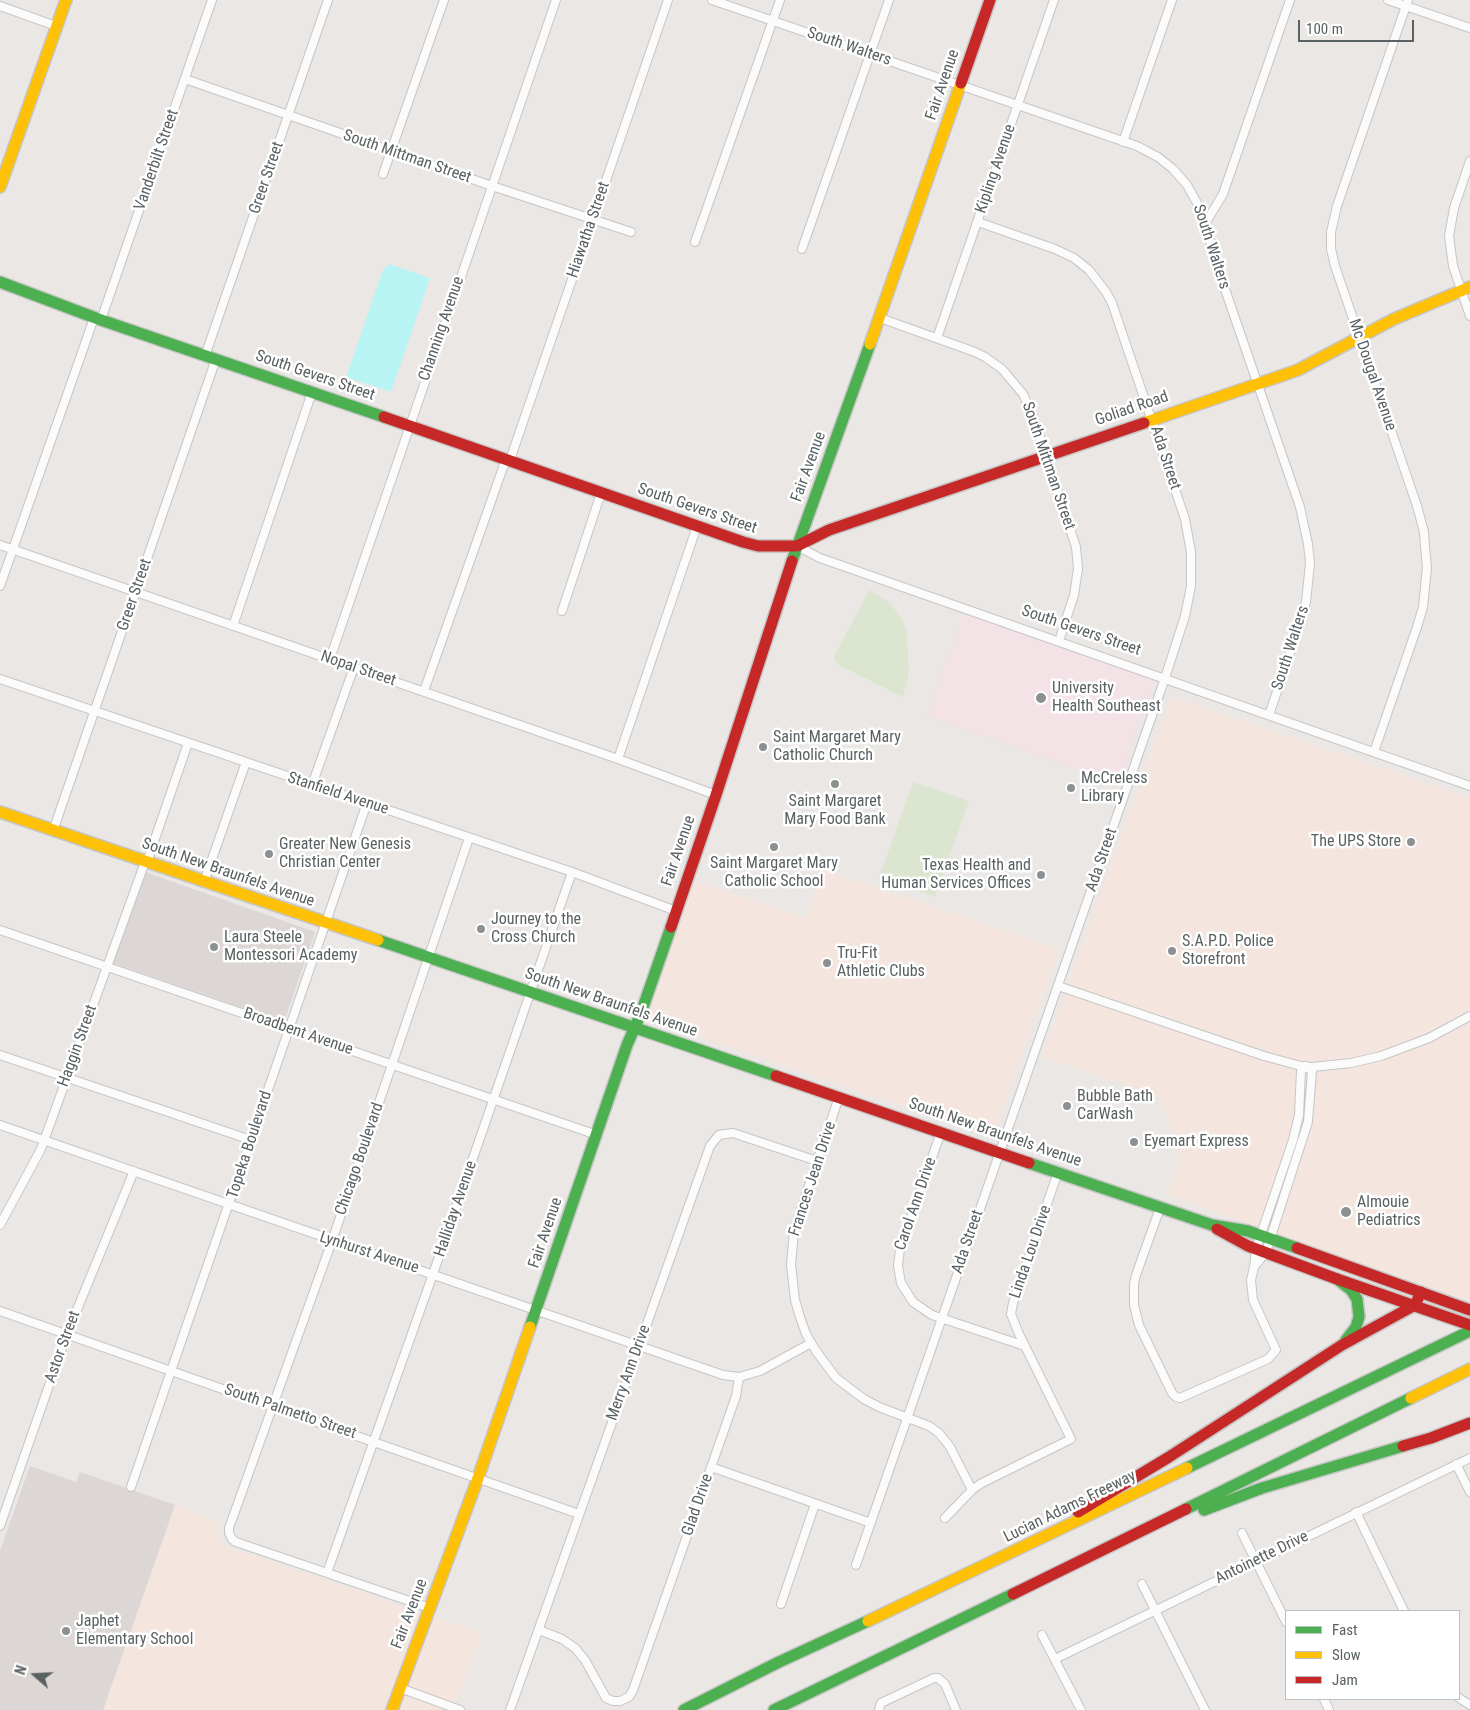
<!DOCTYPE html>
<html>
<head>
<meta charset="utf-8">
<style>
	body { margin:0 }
	#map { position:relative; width:1470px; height:1710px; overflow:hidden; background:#eae7e5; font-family:"Roboto Condensed",sans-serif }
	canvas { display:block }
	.legend { position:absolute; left:1285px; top:1610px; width:175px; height:90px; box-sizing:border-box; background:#fff; border:1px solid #bdc0c0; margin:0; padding:6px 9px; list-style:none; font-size:15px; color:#5a6162 }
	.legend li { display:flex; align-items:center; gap:10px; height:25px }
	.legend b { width:25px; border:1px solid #bdc0c0 }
	.north { position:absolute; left:10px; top:1650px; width:50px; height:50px; -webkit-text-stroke:4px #fff; paint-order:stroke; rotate:289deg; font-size:14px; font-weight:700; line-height:20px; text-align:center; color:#5a6162 }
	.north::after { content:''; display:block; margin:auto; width:18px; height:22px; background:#5a6162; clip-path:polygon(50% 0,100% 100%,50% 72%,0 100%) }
	.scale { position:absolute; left:1298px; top:20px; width:116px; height:22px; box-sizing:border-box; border:2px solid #5a6162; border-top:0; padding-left:6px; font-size:15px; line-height:18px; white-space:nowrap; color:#5a6162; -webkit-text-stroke:4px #fff; paint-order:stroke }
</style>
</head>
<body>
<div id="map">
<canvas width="1470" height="1710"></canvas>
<ul class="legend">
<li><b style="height:6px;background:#4caf50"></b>Fast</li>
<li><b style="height:6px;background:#ffc107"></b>Slow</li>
<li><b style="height:6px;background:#c62828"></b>Jam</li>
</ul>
<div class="north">N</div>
<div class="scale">100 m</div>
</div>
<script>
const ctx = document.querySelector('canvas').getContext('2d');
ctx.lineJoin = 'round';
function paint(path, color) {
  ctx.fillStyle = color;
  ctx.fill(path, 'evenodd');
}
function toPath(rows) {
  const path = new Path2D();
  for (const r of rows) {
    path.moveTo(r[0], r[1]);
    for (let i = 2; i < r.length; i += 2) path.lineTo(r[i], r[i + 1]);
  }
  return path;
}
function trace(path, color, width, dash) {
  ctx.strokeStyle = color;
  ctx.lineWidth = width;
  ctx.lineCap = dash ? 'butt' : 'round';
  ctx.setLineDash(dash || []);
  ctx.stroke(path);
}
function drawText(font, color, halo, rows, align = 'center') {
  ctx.font = font + ' "Roboto Condensed",sans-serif';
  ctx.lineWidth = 5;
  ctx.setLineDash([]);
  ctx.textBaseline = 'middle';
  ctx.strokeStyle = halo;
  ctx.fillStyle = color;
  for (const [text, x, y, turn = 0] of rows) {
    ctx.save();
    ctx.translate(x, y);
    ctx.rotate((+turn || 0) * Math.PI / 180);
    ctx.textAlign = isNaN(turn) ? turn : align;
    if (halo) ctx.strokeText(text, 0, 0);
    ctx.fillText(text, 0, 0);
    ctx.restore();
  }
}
paint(toPath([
	[1171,696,1470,798,1470,1302,1168,1195,1177,1162,1176,1139,1159,1097,1042,1057],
	[823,870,1059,949,993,1137,647,1019,692,880,806,918],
	[175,1505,221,1522,218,1532,222,1545,482,1633,453,1710,103,1710]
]), '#f4e5de');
paint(toPath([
	[145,872,315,932,284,1022,113,963],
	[30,1466,76,1482,80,1472,175,1505,103,1710,0,1710,0,1551]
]), '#dcd6d4');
paint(toPath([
	[964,612,1154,680,1118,784,927,716]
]), '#f3e2e6');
paint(toPath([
	[869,590,885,599,899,614,906,628,909,671,903,697,837,664,834,657],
	[913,782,969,801,935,897,879,878]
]), '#dbe5d0');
paint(toPath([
	[389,264,430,278,391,392,346,377,383,270]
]), '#b9f4f4');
const street = toPath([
	[712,0,1137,146,1158,157,1173,169,1187,185,1197,203,1205,224,1216,263,1300,507,1308,544,1310,563,1306,602,1301,620,1269,715],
	[1388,0,1470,28],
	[0,6,56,26],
	[185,79,492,186,631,232],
	[1123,142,1172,0],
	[1470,161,1454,208,1449,236,1453,266,1470,316],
	[383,174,444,0],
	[1205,224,1223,194,1290,0],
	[695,242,780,0],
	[802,249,889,0],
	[880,318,975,352,985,357,1002,369,1023,394,1032,413,1076,547,1078,569,1074,595,1059,641],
	[101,320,212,0],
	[937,338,1054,0],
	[205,356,328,0],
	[510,460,668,0],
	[0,545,618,759,716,795],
	[797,546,820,558,1470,786],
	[0,586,94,318],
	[562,611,601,493],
	[233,626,312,392],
	[330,659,556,0],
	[0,679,572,872,676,911],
	[424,691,506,459],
	[1374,752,1417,627,1423,607,1427,567,1425,547,1424,532,1417,506,1335,266,1331,249,1331,232,1337,206,1408,0],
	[618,759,697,526],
	[312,785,354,667],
	[53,831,216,359],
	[147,862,188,743],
	[204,882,246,762],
	[0,930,597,1135],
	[1058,986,1264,1056,1301,1066,1312,1067,1351,1063,1381,1056,1429,1038,1470,1016],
	[0,1055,251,1140],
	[839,1097,794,1230,791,1265,795,1300,800,1317,806,1334,816,1351,836,1378,864,1399,879,1407,929,1426,939,1433,950,1447,971,1488,973,1489],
	[0,1125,723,1375,739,1377,760,1371,811,1343],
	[941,1132,900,1249,898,1266,901,1283,913,1302,932,1315,1025,1346],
	[1160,1208,1136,1275,1134,1284,1134,1305,1139,1325,1172,1393,1176,1397,1180,1398,1268,1359,1276,1350,1253,1300,1251,1280,1254,1267,1256,1249,1293,1140,1299,1115,1301,1071,1306,1066,1312,1071,1308,1122,1266,1252,1254,1267],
	[0,1225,41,1149,145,862],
	[0,1311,579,1514],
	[1456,1464,1470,1492],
	[711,1467,871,1523],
	[131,1487,367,803],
	[1356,1512,1404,1611],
	[945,1518,973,1489,982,1483,1071,1439,1019,1334,1011,1314,1013,1303,1058,1172],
	[0,1526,67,1334,134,1171],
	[1242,1533,1286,1622],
	[856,1565,1165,678,1185,616,1191,586,1191,552,1185,519,1112,303,1106,292,1089,270,1074,258,1055,249,978,222],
	[327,1573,433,1274,572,872],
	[1142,1584,1205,1710],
	[781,1604,815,1504],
	[430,1608,236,1542,232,1539,229,1533,229,1528,332,1241,469,838],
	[539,1630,562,1639,575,1648,585,1660,606,1698,613,1701,620,1701,629,1697,633,1690,736,1396,739,1377],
	[1042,1635,1081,1710],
	[1055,1659,1470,1458],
	[400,1688,460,1710],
	[1459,1698,1470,1705],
	[1324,1699,1329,1710],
	[510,1710,710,1146,719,1135,733,1133,817,1161],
	[879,1710,881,1703,934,1678,938,1678,945,1684,956,1710]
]);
const fast = toPath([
	[0,282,101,320,384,417],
	[792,561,870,344],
	[378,940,776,1076],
	[1029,1163,1212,1225,1248,1231,1297,1248],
	[1337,1279,1351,1290,1357,1299,1359,1317,1356,1327,1346,1340],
	[530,1327,627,1045,641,1013,671,927],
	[1187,1468,1470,1331],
	[1186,1509,1411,1398],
	[1204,1510,1262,1488,1403,1446],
	[684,1710,779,1662,868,1621],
	[774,1710,1013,1594]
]);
const slow = toPath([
	[0,187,66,0],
	[870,344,961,83],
	[1144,423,1298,370,1394,319,1470,287],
	[0,812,378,940],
	[1411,1398,1470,1369],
	[868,1621,1187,1468],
	[392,1710,478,1478,530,1327]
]);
const jam = toPath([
	[961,83,990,0],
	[384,417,743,542,758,546,797,546],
	[797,546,829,530,1144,423],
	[671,927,716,795,792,561],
	[776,1076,1029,1163],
	[1217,1229,1248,1246,1337,1279,1470,1325],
	[1297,1248,1470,1310],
	[1403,1446,1431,1438,1470,1423],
	[1078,1512,1169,1457,1342,1345,1415,1305,1421,1292],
	[1013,1594,1186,1509]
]);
trace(street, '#c6c6c6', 10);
trace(fast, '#c6c6c5', 14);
trace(slow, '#c6c6c5', 14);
trace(jam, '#c6c6c5', 14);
trace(street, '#fcfbfb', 8);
trace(fast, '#4caf50', 11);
trace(slow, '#ffc107', 11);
trace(jam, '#c62828', 11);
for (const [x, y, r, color] of [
	[1041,698,6,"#8c9090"],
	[763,747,5,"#8c9090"],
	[835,784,5,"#8c9090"],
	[1071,788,5,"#8c9090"],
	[1411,842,5,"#8c9090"],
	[774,847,5,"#8c9090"],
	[269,854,5,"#8c9090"],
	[1041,875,5,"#8c9090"],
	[481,929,5,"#8c9090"],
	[214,947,5,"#8c9090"],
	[1172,951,5,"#8c9090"],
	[827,963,5,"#8c9090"],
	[1067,1106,5,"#8c9090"],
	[1134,1142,5,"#8c9090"],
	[1346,1212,6,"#8c9090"],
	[66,1631,5,"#8c9090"]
]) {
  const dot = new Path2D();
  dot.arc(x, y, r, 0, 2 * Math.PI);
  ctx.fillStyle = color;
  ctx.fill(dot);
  trace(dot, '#fff', 2);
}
drawText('16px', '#5a6162', '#fff', [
	["South Walters",849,47,19],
	["Fair Avenue",943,85,-71],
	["South Mittman Street",407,157,19],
	["Vanderbilt Street",157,160,-71],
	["Kipling Avenue",996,169,-71],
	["Greer Street",267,178,-71],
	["Hiawatha Street",589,230,-71],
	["South Walters",1211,247,72],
	["Channing Avenue",442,329,-71],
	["Mc Dougal Avenue",1372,375,71],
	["South Gevers Street",315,376,19],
	["Goliad Road",1132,409,-19],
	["Ada Street",1165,458,72],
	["South Mittman Street",1048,466,71],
	["Fair Avenue",809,467,-70],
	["South Gevers Street",697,509,19],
	["Greer Street",135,595,-71],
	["South Gevers Street",1081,631,19],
	["South Walters",1291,648,-72],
	["Nopal Street",358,669,19],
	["Stanfield Avenue",338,794,18],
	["Fair Avenue",679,851,-71],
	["Ada Street",1102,860,-71],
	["South New Braunfels Avenue",228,873,19],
	["South New Braunfels Avenue",611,1003,19],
	["Broadbent Avenue",298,1032,19],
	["Haggin Street",78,1046,-70],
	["South New Braunfels Avenue",995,1133,19],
	["Topeka Boulevard",250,1145,-72],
	["Chicago Boulevard",360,1159,-71],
	["Frances Jean Drive",813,1179,-72],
	["Carol Ann Drive",916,1204,-71],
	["Halliday Avenue",456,1209,-71],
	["Fair Avenue",546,1233,-71],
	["Ada Street",968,1242,-71],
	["Linda Lou Drive",1031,1252,-71],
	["Lynhurst Avenue",369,1253,18],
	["Astor Street",63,1347,-70],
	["Merry Ann Drive",629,1373,-70],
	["South Palmetto Street",290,1412,19],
	["Glad Drive",698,1505,-71],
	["Lucian Adams Freeway",1070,1507,-26],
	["Antoinette Drive",1262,1558,-26],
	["Fair Avenue",410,1614,-69]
]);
drawText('16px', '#5a6162', '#fff', [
	["University",1052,689],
	["Health Southeast",1052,707],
	["Saint Margaret Mary",773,738],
	["Catholic Church",773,756],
	["McCreless",1081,779],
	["Library",1081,797],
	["Saint Margaret",835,802,"center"],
	["Mary Food Bank",835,820,"center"],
	["The UPS Store",1401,842,"right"],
	["Greater New Genesis",279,845],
	["Christian Center",279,863],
	["Saint Margaret Mary",774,864,"center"],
	["Catholic School",774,882,"center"],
	["Texas Health and",1031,866,"right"],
	["Human Services Offices",1031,884,"right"],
	["Journey to the",491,920],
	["Cross Church",491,938],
	["Laura Steele",224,938],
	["Montessori Academy",224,956],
	["S.A.P.D. Police",1182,942],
	["Storefront",1182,960],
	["Tru-Fit",837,954],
	["Athletic Clubs",837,972],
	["Bubble Bath",1077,1097],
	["CarWash",1077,1115],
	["Eyemart Express",1144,1142],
	["Almouie",1357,1203],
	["Pediatrics",1357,1221],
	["Japhet",76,1622],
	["Elementary School",76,1640]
], 'left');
</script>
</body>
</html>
